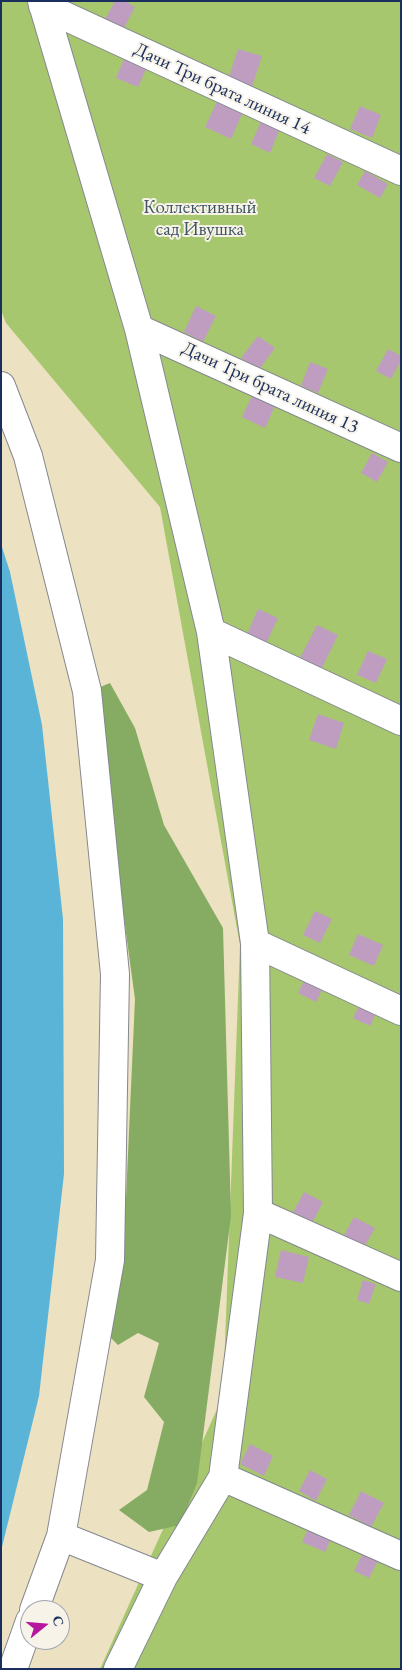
<!DOCTYPE html>
<html>
<head>
<meta charset="utf-8">
<style>
	body { margin:0 }
	#map { position:relative; width:402px; height:1670px; overflow:hidden; background:#ece1c0; font-family:"EB Garamond",serif }
	canvas { display:block }
	.frame { position:absolute; inset:0; border:2px solid #1b2f5e; pointer-events:none }
	.north { position:absolute; left:20px; top:1600px; width:50px; height:50px; box-sizing:border-box; background:#f7f3e8; border:1px solid #9fa5b1; border-radius:50%; rotate:73deg; font-size:14px; font-weight:700; line-height:20px; text-align:center; color:#1b2f5e }
	.north::after { content:''; display:block; margin:auto; width:18px; height:22px; background:#b5179e; clip-path:polygon(50% 0,100% 100%,50% 72%,0 100%) }
</style>
</head>
<body>
<div id="map">
<canvas width="402" height="1670"></canvas>
<div class="frame"></div>
<div class="north">С</div>
</div>
<script>
const ctx = document.querySelector('canvas').getContext('2d');
ctx.lineJoin = 'round';
function paint(path, color) {
  ctx.fillStyle = color;
  ctx.fill(path, 'evenodd');
}
function toPath(rows) {
  const path = new Path2D();
  for (const r of rows) {
    path.moveTo(r[0], r[1]);
    for (let i = 2; i < r.length; i += 2) path.lineTo(r[i], r[i + 1]);
  }
  return path;
}
function trace(path, color, width, dash) {
  ctx.strokeStyle = color;
  ctx.lineWidth = width;
  ctx.lineCap = dash ? 'butt' : 'round';
  ctx.setLineDash(dash || []);
  ctx.stroke(path);
}
function drawText(font, color, halo, rows, align = 'center') {
  ctx.font = font + ' "EB Garamond",serif';
  ctx.lineWidth = 4;
  ctx.setLineDash([]);
  ctx.textBaseline = 'middle';
  ctx.strokeStyle = halo;
  ctx.fillStyle = color;
  for (const [text, x, y, turn = 0] of rows) {
    ctx.save();
    ctx.translate(x, y);
    ctx.rotate((+turn || 0) * Math.PI / 180);
    ctx.textAlign = isNaN(turn) ? turn : align;
    if (halo) ctx.strokeText(text, 0, 0);
    ctx.fillText(text, 0, 0);
    ctx.restore();
  }
}
paint(toPath([
	[1,1,401,1,401,1669,100,1669,223,1396,240,945,160,507,6,323,1,310]
]), '#a7c76f');
paint(toPath([
	[110,683,135,728,164,825,223,928,231,1216,197,1483,180,1525,149,1532,119,1510,147,1490,164,1422,144,1397,159,1343,138,1333,118,1345,107,1334,126,1198,135,999,93,690]
]), '#85ac62');
paint(toPath([
	[1,544,10,572,42,725,63,919,64,1174,39,1396,1,1551]
]), '#5ab4d7');
paint(toPath([
	[115,1,125,1,135,7,123,30,105,19],
	[238,49,262,56,252,87,228,80],
	[128,50,150,60,138,87,116,78],
	[217,102,242,114,231,139,205,127],
	[360,106,381,115,372,138,350,129],
	[265,113,283,121,270,153,251,144],
	[327,154,343,162,330,186,314,178],
	[365,171,388,184,380,198,357,185],
	[196,306,216,316,203,342,184,332],
	[258,336,275,348,258,371,241,358],
	[388,349,401,356,401,360,391,379,376,371],
	[310,362,328,369,318,393,301,386],
	[256,388,278,399,265,428,242,417],
	[372,453,388,462,377,482,361,473],
	[258,609,278,618,264,648,245,639],
	[317,625,338,635,320,672,298,662],
	[368,651,387,659,376,683,357,675],
	[318,714,344,723,336,749,309,740],
	[315,911,332,919,320,943,303,935],
	[358,934,383,945,374,966,349,955],
	[309,971,327,979,316,1002,298,993],
	[363,998,379,1006,370,1026,353,1018],
	[304,1192,323,1202,310,1227,291,1216],
	[354,1217,375,1228,362,1251,342,1239],
	[281,1250,309,1257,303,1283,275,1277],
	[363,1280,376,1284,369,1304,357,1300],
	[250,1444,273,1456,264,1476,240,1464],
	[310,1470,327,1479,316,1501,299,1491],
	[361,1491,384,1503,371,1527,349,1515],
	[313,1519,335,1530,325,1552,302,1542],
	[367,1545,382,1553,369,1578,354,1571]
]), '#be9dc0');
const minor = toPath([
	[42,1,139,329,211,632,255,943,258,1213,223,1477,163,1577,118,1669],
	[43,6,401,171],
	[139,329,401,448],
	[1,386,28,456,87,691,115,974,110,1260,61,1536,34,1610],
	[211,632,401,721],
	[255,943,401,1011],
	[258,1213,401,1277],
	[223,1477,401,1556],
	[61,1536,163,1577],
	[13,1669,30,1621]
]);
trace(minor, '#84888f', 30);
trace(minor, '#fff', 28);
drawText('19px', '#1b2f5e', '#f7f3e8', [
	["Дачи Три брата линия 14",222,89,25],
	["Дачи Три брата линия 13",270,388,25]
]);
drawText('19px', '#3e5562', '#f7f3e8', [
	["Коллективный",200,208],
	["сад Ивушка",200,230]
]);
</script>
</body>
</html>
